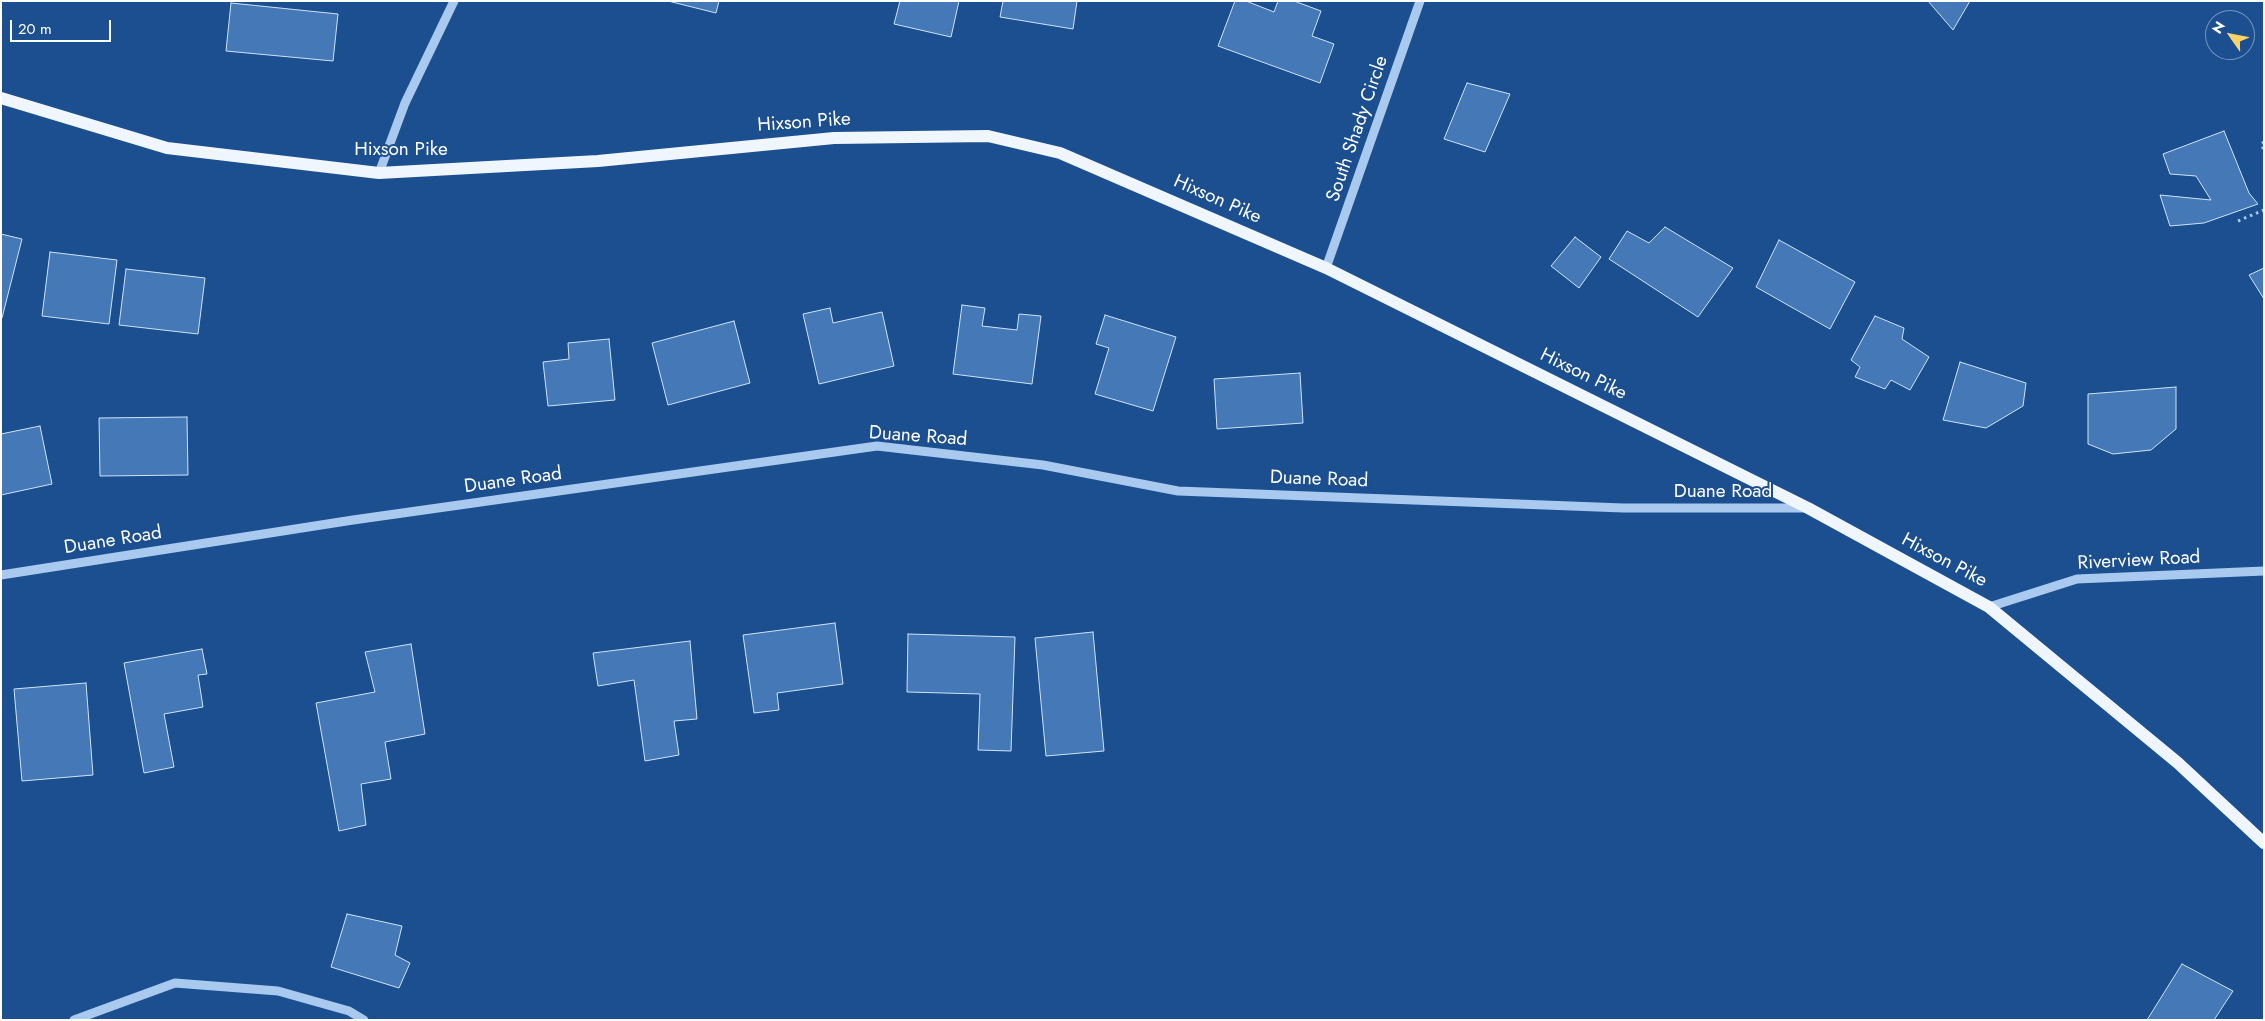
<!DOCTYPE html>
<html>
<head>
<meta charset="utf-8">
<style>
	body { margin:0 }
	#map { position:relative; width:2265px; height:1021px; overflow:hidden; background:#1b4f8f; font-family:Jost,sans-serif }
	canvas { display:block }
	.frame { position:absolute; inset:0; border:2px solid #fff; pointer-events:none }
	.north { position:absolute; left:2205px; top:10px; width:50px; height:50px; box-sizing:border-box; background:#1b4f8f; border:1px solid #7695bc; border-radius:50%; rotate:303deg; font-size:14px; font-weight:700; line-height:20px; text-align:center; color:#fff }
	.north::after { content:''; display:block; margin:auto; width:18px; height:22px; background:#ffd166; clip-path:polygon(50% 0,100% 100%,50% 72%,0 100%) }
	.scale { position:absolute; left:10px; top:20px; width:101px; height:22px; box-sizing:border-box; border:2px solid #fff; border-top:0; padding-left:6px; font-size:15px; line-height:18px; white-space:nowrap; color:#fff; -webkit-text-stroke:4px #1b4f8f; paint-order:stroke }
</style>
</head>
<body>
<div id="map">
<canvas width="2265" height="1021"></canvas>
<div class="frame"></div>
<div class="north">N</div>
<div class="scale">20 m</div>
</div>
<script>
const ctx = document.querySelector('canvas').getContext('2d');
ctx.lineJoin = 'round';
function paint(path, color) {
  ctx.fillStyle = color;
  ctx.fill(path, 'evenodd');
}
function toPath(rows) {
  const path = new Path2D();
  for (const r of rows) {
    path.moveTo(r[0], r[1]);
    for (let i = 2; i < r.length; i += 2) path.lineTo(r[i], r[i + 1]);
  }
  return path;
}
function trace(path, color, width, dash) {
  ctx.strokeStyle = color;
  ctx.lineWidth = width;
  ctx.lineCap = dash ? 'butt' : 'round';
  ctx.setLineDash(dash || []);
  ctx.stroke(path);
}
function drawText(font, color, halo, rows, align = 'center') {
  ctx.font = font + ' Jost,sans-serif';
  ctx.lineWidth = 4;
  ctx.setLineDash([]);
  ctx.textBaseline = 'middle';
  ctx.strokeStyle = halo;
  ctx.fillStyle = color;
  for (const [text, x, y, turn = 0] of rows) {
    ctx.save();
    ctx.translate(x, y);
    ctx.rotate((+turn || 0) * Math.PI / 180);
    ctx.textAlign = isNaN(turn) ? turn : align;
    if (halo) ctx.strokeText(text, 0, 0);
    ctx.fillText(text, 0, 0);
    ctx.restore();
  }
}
const building = toPath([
	[668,1,719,1,716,13,668,1],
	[900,1,959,1,951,37,894,24,900,1],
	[1003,1,1077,1,1073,29,1000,17,1003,1],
	[1235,1,1246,1,1274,12,1278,1,1294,1,1321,11,1312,36,1334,44,1320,83,1218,46,1235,1],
	[1928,1,1970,1,1953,30,1928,1],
	[231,3,338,14,333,61,226,51,231,3],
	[1467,83,1510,94,1485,152,1444,139,1467,83],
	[2224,131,2249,193,2258,204,2204,223,2170,226,2160,195,2211,200,2196,176,2170,174,2163,154,2224,131],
	[1665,227,1733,268,1698,317,1609,259,1627,231,1649,243,1665,227],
	[1,234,22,239,2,318,1,318,1,234],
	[1575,237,1601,257,1579,288,1551,266,1575,237],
	[1779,240,1855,282,1830,329,1756,287,1779,240],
	[50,252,117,260,109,324,42,316,50,252],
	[2264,268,2264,299,2249,275,2264,268],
	[126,269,205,278,198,334,119,325,126,269],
	[962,305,985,308,982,326,1017,330,1019,314,1041,316,1032,384,953,374,962,305],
	[830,308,833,323,882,312,894,366,819,384,803,314,830,308],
	[1105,315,1176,337,1153,411,1095,394,1109,348,1096,344,1105,315],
	[1875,316,1904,328,1902,339,1929,357,1910,390,1891,380,1885,389,1855,377,1860,367,1851,360,1875,316],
	[734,321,750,383,668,405,652,343,734,321],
	[609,339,615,400,548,406,543,362,569,359,568,343,609,339],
	[1960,362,2026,383,2023,406,1986,428,1943,420,1960,362],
	[1300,373,1303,423,1217,429,1214,379,1300,373],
	[2176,387,2176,429,2151,450,2113,454,2088,444,2088,394,2176,387],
	[187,417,188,475,100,476,99,418,187,417],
	[40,426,52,484,1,495,1,434,40,426],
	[835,623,843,684,777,693,779,710,754,713,743,635,835,623],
	[1093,632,1104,751,1046,756,1035,638,1093,632],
	[908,634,1015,637,1011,751,978,750,980,694,907,692,908,634],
	[690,641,697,719,674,721,679,755,645,761,634,680,598,686,593,653,690,641],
	[411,644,425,734,385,742,391,779,361,784,366,825,339,831,316,703,375,692,365,652,411,644],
	[202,649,207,674,198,675,203,707,164,714,174,767,144,773,124,663,202,649],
	[86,683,93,775,22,781,14,689,86,683],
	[347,914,402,926,395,955,410,963,399,988,331,967,347,914],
	[2182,964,2233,991,2214,1020,2147,1020,2182,964]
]);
paint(building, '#4478b7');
trace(building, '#cfe3fa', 1);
trace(toPath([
	[2264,142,2261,144,2264,150],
	[2238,221,2264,210]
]), '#a9c9ee', 3, [2.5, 4]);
trace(toPath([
	[379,173,405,103,454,1],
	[1326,268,1420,1],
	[1,575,353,520,877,446,1043,465,1178,491,1623,508,1805,508],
	[1989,607,2077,579,2264,571],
	[74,1020,175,983,278,991,349,1011,364,1020]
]), '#a9c9ee', 9);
trace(toPath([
	[1,98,167,148,379,173,598,161,834,138,988,136,1060,153,1326,268,1808,508,1989,607,2178,763,2264,843]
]), '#f0f6ff', 12);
drawText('19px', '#fff', '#1b4f8f', [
	["Hixson Pike",804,123,-4],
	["South Shady Circle",1358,129,-71],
	["Hixson Pike",401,150],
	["Hixson Pike",1217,200,24],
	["Hixson Pike",1583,375,26],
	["Duane Road",918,437,4],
	["Duane Road",1319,480,2],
	["Duane Road",513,481,-8],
	["Duane Road",1723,492],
	["Duane Road",113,541,-9],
	["Hixson Pike",1944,561,28],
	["Riverview Road",2139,561,-3]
]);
</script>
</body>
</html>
